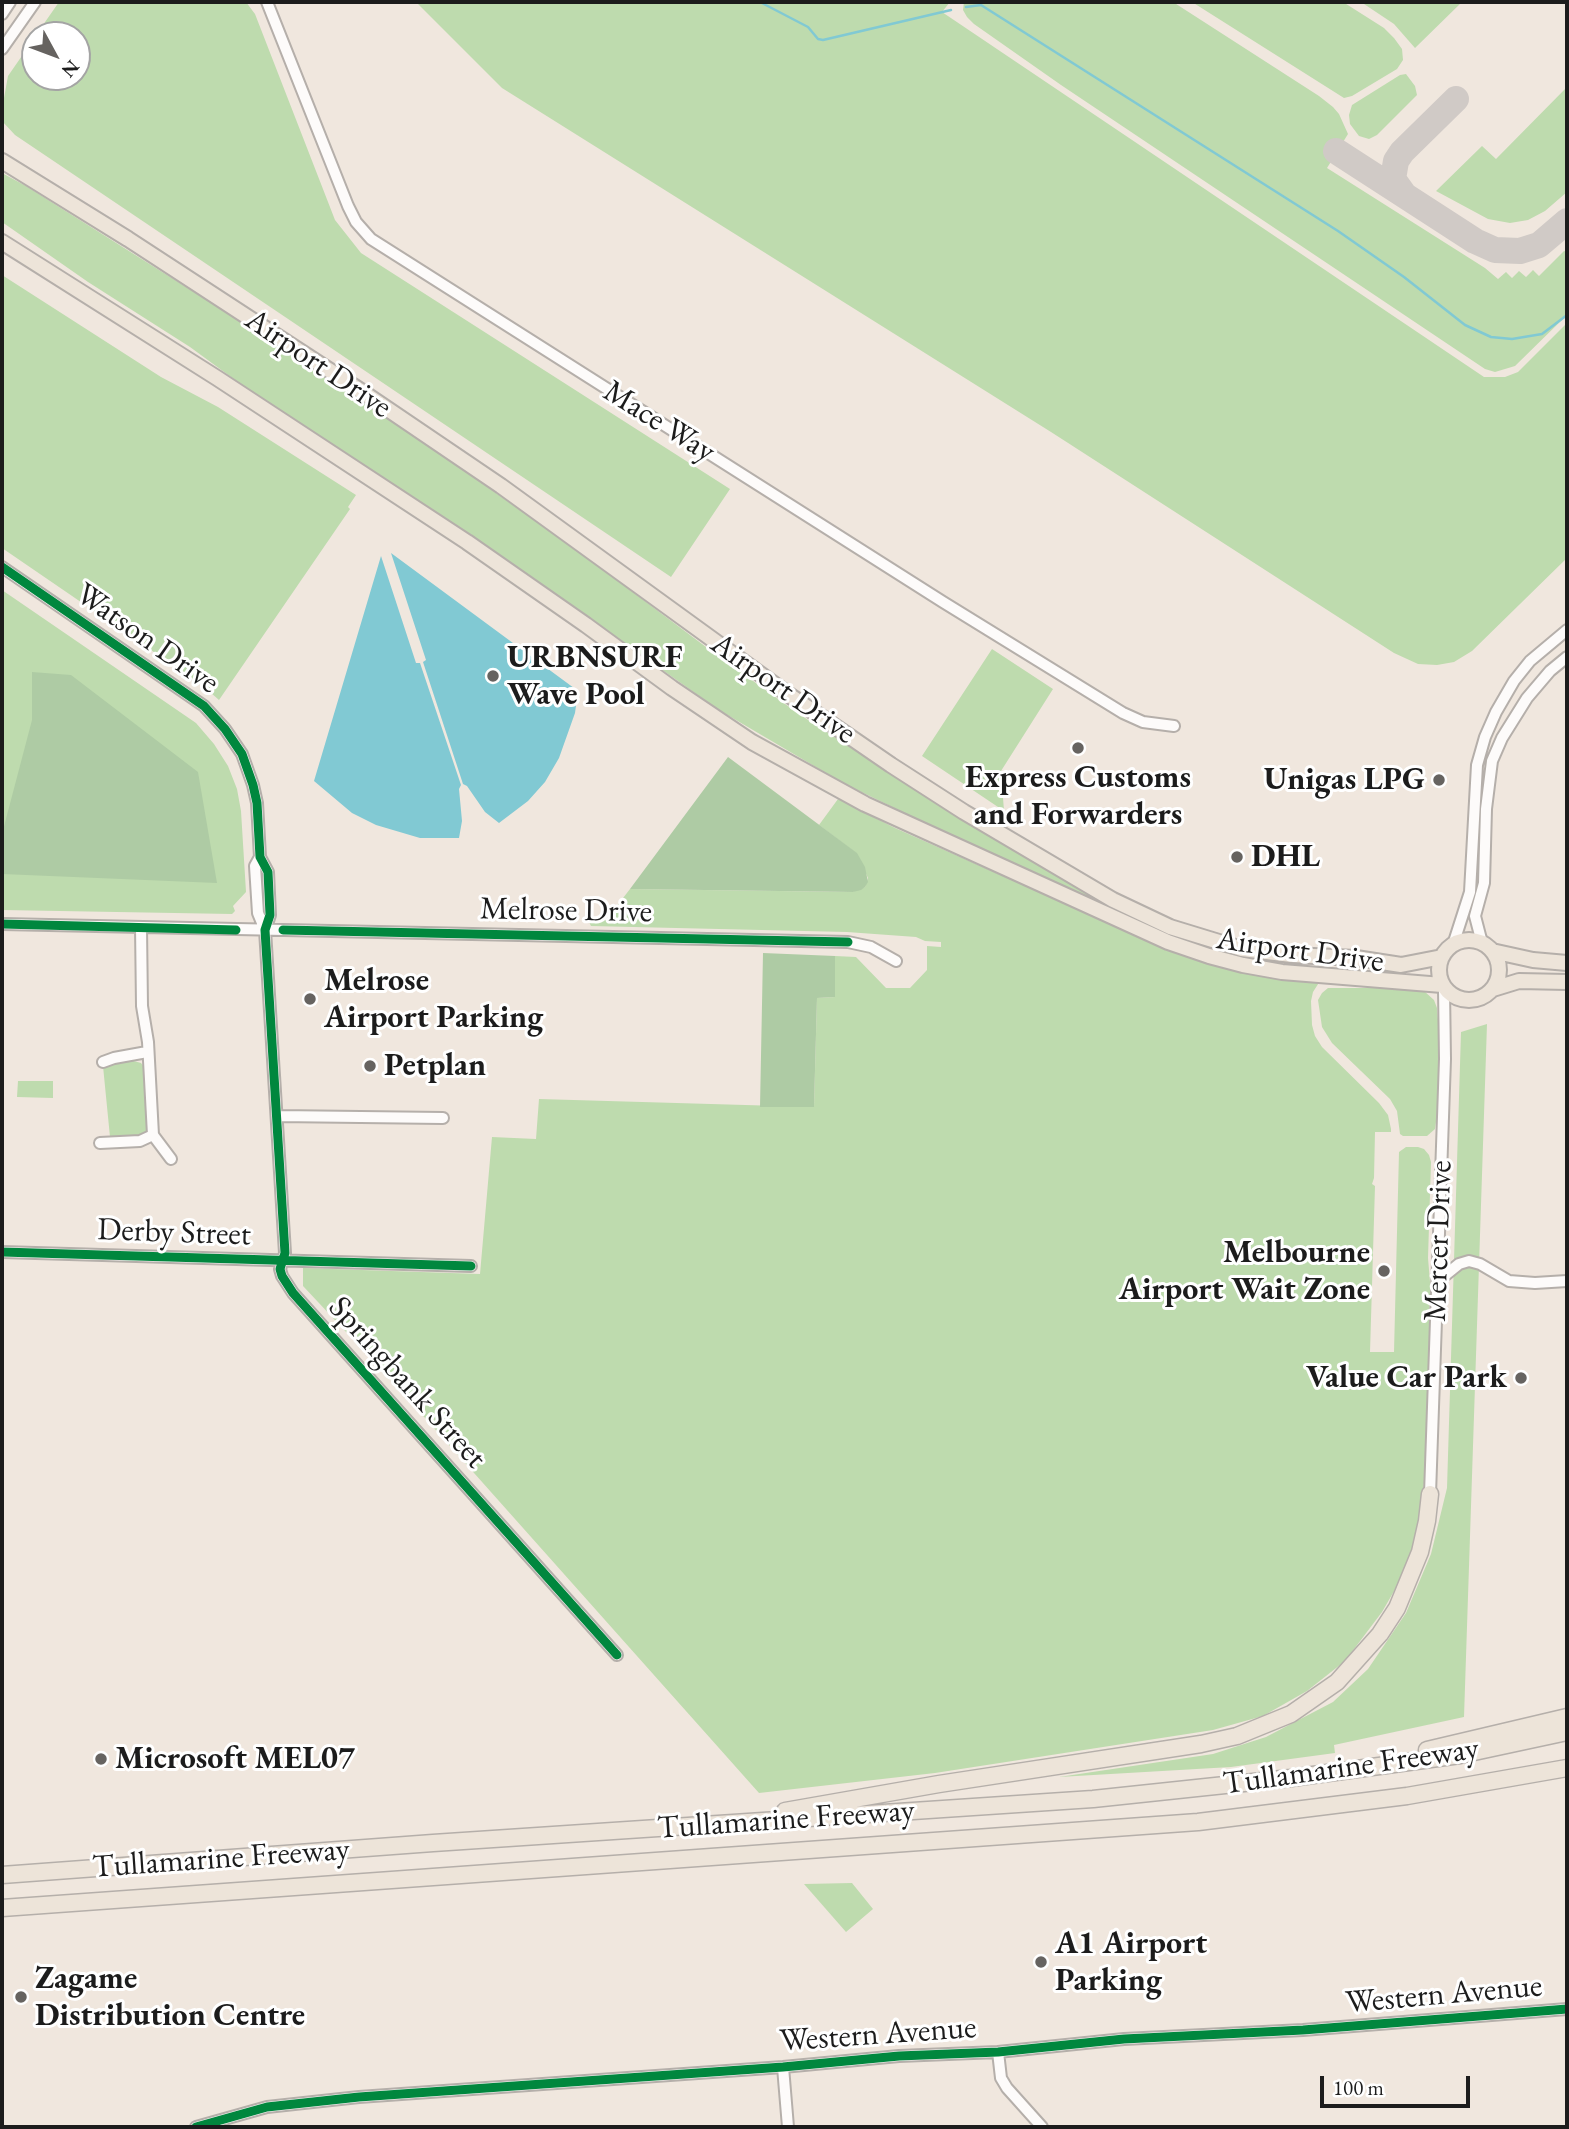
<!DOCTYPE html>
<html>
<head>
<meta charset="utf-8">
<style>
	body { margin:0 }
	#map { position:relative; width:1569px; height:2129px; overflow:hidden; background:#f0e7de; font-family:"EB Garamond",serif }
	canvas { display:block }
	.frame { position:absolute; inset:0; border:4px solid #1c1c1c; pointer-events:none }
	.north { position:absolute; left:21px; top:21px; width:70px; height:70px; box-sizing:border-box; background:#fff; border:2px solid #a4a4a4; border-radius:50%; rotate:131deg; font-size:19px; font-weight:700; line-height:28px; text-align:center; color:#1c1c1c }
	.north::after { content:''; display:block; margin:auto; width:24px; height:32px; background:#666360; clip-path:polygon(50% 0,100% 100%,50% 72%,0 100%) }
	.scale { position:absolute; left:1320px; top:2076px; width:150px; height:32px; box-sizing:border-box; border:4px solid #1c1c1c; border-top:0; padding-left:9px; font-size:21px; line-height:24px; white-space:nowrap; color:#1c1c1c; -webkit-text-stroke:5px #fff; paint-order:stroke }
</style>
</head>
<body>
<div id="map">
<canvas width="1569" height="2129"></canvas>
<div class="frame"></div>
<div class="north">N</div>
<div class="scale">100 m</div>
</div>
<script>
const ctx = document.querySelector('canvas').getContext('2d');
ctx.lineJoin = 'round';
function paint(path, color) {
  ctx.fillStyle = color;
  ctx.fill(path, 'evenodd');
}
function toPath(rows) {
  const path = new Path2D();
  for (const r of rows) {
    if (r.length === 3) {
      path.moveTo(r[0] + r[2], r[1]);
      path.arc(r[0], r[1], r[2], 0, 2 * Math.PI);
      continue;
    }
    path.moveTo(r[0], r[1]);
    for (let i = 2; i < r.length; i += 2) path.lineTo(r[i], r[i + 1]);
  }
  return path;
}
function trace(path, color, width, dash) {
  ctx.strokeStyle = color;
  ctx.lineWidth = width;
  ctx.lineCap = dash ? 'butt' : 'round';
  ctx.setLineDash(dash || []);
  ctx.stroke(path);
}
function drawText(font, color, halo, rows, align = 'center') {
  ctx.font = font + ' "EB Garamond",serif';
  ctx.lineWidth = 6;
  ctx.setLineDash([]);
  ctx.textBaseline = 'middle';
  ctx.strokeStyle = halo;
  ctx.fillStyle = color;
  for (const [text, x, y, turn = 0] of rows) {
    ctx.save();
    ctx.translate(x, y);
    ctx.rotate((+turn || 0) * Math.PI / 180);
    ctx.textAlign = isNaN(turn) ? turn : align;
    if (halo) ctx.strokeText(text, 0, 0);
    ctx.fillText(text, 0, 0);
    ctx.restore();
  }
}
paint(toPath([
	[59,2,246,2,255,14,335,220,361,253,730,489,671,577,15,135,2,121,2,109,8,76,35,37,35,77,77,77,77,35,36,35],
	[416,2,950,2,942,12,1484,377,1505,377,1518,372,1567,323,1567,558,1472,651,1454,662,1437,665,1418,664,1394,653,1051,432,502,88],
	[964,2,1173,2,1319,96,1333,107,1339,114,1348,134,1327,168,1485,268,1498,279,1506,272,1512,278,1519,271,1526,277,1533,270,1539,276,1564,251,1567,252,1567,315,1515,366,1495,372,1485,369,1061,85,974,24,967,17,963,10],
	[1192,2,1343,2,1384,28,1394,38,1402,49,1403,60,1397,69,1352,96,1344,98],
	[1361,2,1462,2,1415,48,1394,24],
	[1406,74,1415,86,1417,95,1377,135,1369,139,1359,136,1350,124,1349,115,1352,105,1400,75],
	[1567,87,1567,192,1545,211,1528,220,1510,223,1488,219,1436,191,1482,146,1496,159],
	[2,173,26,186,281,347,421,440,578,551,710,650,799,714,905,783,1103,903,1100,908,843,783,719,710,470,534,298,426,190,347,88,282,2,222],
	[2,275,161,377,218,407,356,495,348,507,350,509,219,700,202,685,2,548],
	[2,590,196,723,214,744,228,766,237,789,241,811,246,892,233,906,235,911,232,914,2,910],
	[992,649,1053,689,1001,771,1004,811,922,756],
	[838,799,895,828,1131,933,1189,957,1254,974,1320,981,1313,992,1311,1001,1312,1025,1315,1036,1322,1047,1379,1103,1388,1115,1391,1129,1391,1132,1375,1132,1374,1178,1372,1184,1375,1186,1370,1352,1394,1352,1399,1152,1406,1147,1418,1147,1424,1149,1429,1155,1431,1162,1428,1258,1431,1294,1428,1319,1431,1320,1428,1426,1422,1511,1413,1549,1405,1572,1382,1612,1345,1661,1307,1691,1263,1716,1213,1730,935,1773,759,1793,393,1382,303,1286,303,1268,480,1274,492,1137,536,1139,539,1099,814,1107,817,998,835,997,835,956,856,957,886,988,910,988,927,970,927,946,941,947,941,942,925,941,916,937,847,932,591,926,589,922,590,920,606,920,630,889,852,892,865,887,868,878,856,853,819,825],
	[1391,986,1424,991,1434,1000,1437,1008,1440,1043,1438,1108,1435,1129,1427,1136,1403,1136,1400,1134,1397,1111,1390,1099,1332,1043,1322,1027,1318,1000,1322,993,1328,988,1362,988],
	[1487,1024,1464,1717,1334,1745,1335,1753,1231,1767,1059,1777,1213,1754,1266,1737,1333,1702,1368,1669,1406,1613,1431,1554,1447,1488,1461,1032],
	[130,1060,141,1063,144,1067,148,1129,145,1133,136,1138,110,1137,103,1066],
	[18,1081,53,1081,53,1098,17,1097],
	[852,1883,873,1909,846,1932,804,1884]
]), '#bedbae');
paint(toPath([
	[32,672,71,675,198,772,217,883,2,874,2,834,32,720],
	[728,757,857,853,865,867,868,882,865,887,861,890,853,892,630,889],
	[763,953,835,956,835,997,817,998,814,1107,760,1107]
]), '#aecba4');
paint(toPath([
	[391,553,578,691,575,713,559,758,545,782,528,801,499,823,485,812,467,786,463,784,423,662,426,660],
	[381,556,416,663,420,663,461,785,459,789,462,821,459,838,420,838,376,825,352,813,314,781]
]), '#81c9d3');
trace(toPath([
	[760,2,808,27,818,39,823,40,951,10],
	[966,7,981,5,1338,231,1404,277,1465,325,1491,337,1512,339,1542,334,1567,315]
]), '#81c9d3', 2.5);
trace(toPath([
	[1336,151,1475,241,1495,250,1520,251,1539,245,1567,221],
	[1403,193,1393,179,1396,161,1402,152,1456,99]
]), '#d0cac6', 26);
const minor = toPath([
	[267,2,348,206,356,222,371,239,943,602,1123,713,1143,722,1174,726],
	[2,14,10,2],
	[2,49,35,2],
	[2,567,204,706,225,729,242,754,253,785,257,803,260,857,268,872,270,915,265,930,285,1253,280,1269,282,1276,293,1293,617,1655],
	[260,857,255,866,258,913,265,930],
	[2,924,848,942,871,947,896,961],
	[141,927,142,1006,148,1042,153,1135,171,1159],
	[1482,943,1475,916,1484,883,1486,809,1492,761,1502,738,1527,698,1550,671,1567,657],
	[1453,945,1470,892,1477,765,1485,737,1496,712,1514,681,1530,661,1567,630],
	[103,1062,114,1058,147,1052],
	[278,1116,443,1118],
	[100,1143,140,1141,153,1135],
	[2,1252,471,1266],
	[1438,1281,1459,1264,1469,1261,1480,1264,1509,1281,1535,1283,1567,1281],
	[1430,1494,1445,1059,1444,989],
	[998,2052,1001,2078,1007,2088,1042,2127],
	[783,2067,788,2127],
	[196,2127,267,2107,359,2097,783,2067,899,2056,998,2052,1124,2039,1303,2030,1567,2009]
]);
const major = toPath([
	[2,161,128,239,361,391,501,486,789,695,891,765,964,812,1113,900,1170,927,1242,949,1292,955,1356,958,1401,965,1442,957],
	[2,242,217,378,467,542,586,625,672,688,752,742,865,804,1168,942,1209,956,1243,965,1282,972,1442,985],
	[1469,970,30],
	[1492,951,1533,960,1567,963],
	[1493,989,1519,981,1567,982]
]);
const highway = toPath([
	[1427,1750,1567,1717],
	[785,1811,939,1784,1201,1744,1237,1736,1291,1714,1337,1682,1380,1634,1397,1608,1420,1552,1427,1521,1430,1494],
	[2,1875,433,1843,1093,1799,1291,1778,1460,1755,1567,1732],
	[2,1908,1198,1822,1407,1796,1567,1768]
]);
trace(minor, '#b5afaa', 14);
trace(major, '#b5afaa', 18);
trace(highway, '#b5afaa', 19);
trace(minor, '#fdfbfa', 10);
trace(major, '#ede4d9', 14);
trace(highway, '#ede4d9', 16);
trace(toPath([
	[2,567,204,706,225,729,242,754,253,785,257,803,260,857,268,872,270,915,265,930,285,1253,280,1269,282,1276,293,1293,617,1655],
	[2,924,236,930],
	[283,930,848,942],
	[2,1252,471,1266],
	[196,2127,267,2107,359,2097,783,2067,899,2056,998,2052,1124,2039,1303,2030,1567,2009]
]), '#00873e', 9);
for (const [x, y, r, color] of [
	[493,676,7,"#666360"],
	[1078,748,7,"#666360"],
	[1439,780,7,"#666360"],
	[1237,857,7,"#666360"],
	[310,999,7,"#666360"],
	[370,1066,7,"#666360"],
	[1384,1271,7,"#666360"],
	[1521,1378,7,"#666360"],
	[101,1759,7,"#666360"],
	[1041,1962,7,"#666360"],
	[21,1997,7,"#666360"]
]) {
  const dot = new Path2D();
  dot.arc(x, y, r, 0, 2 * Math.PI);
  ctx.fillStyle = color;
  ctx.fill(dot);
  trace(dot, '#fff', 2.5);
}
drawText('32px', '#1c1c1c', '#fff', [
	["Airport Drive",318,364,34],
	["Mace Way",659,422,32],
	["Watson Drive",147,639,35],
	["Airport Drive",783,689,35],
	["Melrose Drive",566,911,1],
	["Airport Drive",1300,951,8],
	["Derby Street",174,1233,2],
	["Mercer Drive",1439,1241,-88],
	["Springbank Street",407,1383,48],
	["Tullamarine Freeway",1351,1767,-8],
	["Tullamarine Freeway",786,1820,-4],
	["Tullamarine Freeway",221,1859,-4],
	["Western Avenue",1444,1995,-5],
	["Western Avenue",878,2035,-4]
]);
drawText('bold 32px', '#1c1c1c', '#fff', [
	["URBNSURF",507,658],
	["Wave Pool",507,695],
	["Express Customs",1078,778,"center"],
	["and Forwarders",1078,815,"center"],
	["Unigas LPG",1425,780,"right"],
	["DHL",1251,857],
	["Melrose",324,981],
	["Airport Parking",324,1018],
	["Petplan",384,1066],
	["Melbourne",1370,1253,"right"],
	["Airport Wait Zone",1370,1290,"right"],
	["Value Car Park",1507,1378,"right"],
	["Microsoft MEL07",115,1759],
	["A1 Airport",1055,1944],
	["Parking",1055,1981],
	["Zagame",35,1979],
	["Distribution Centre",35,2016]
], 'left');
</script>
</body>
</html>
